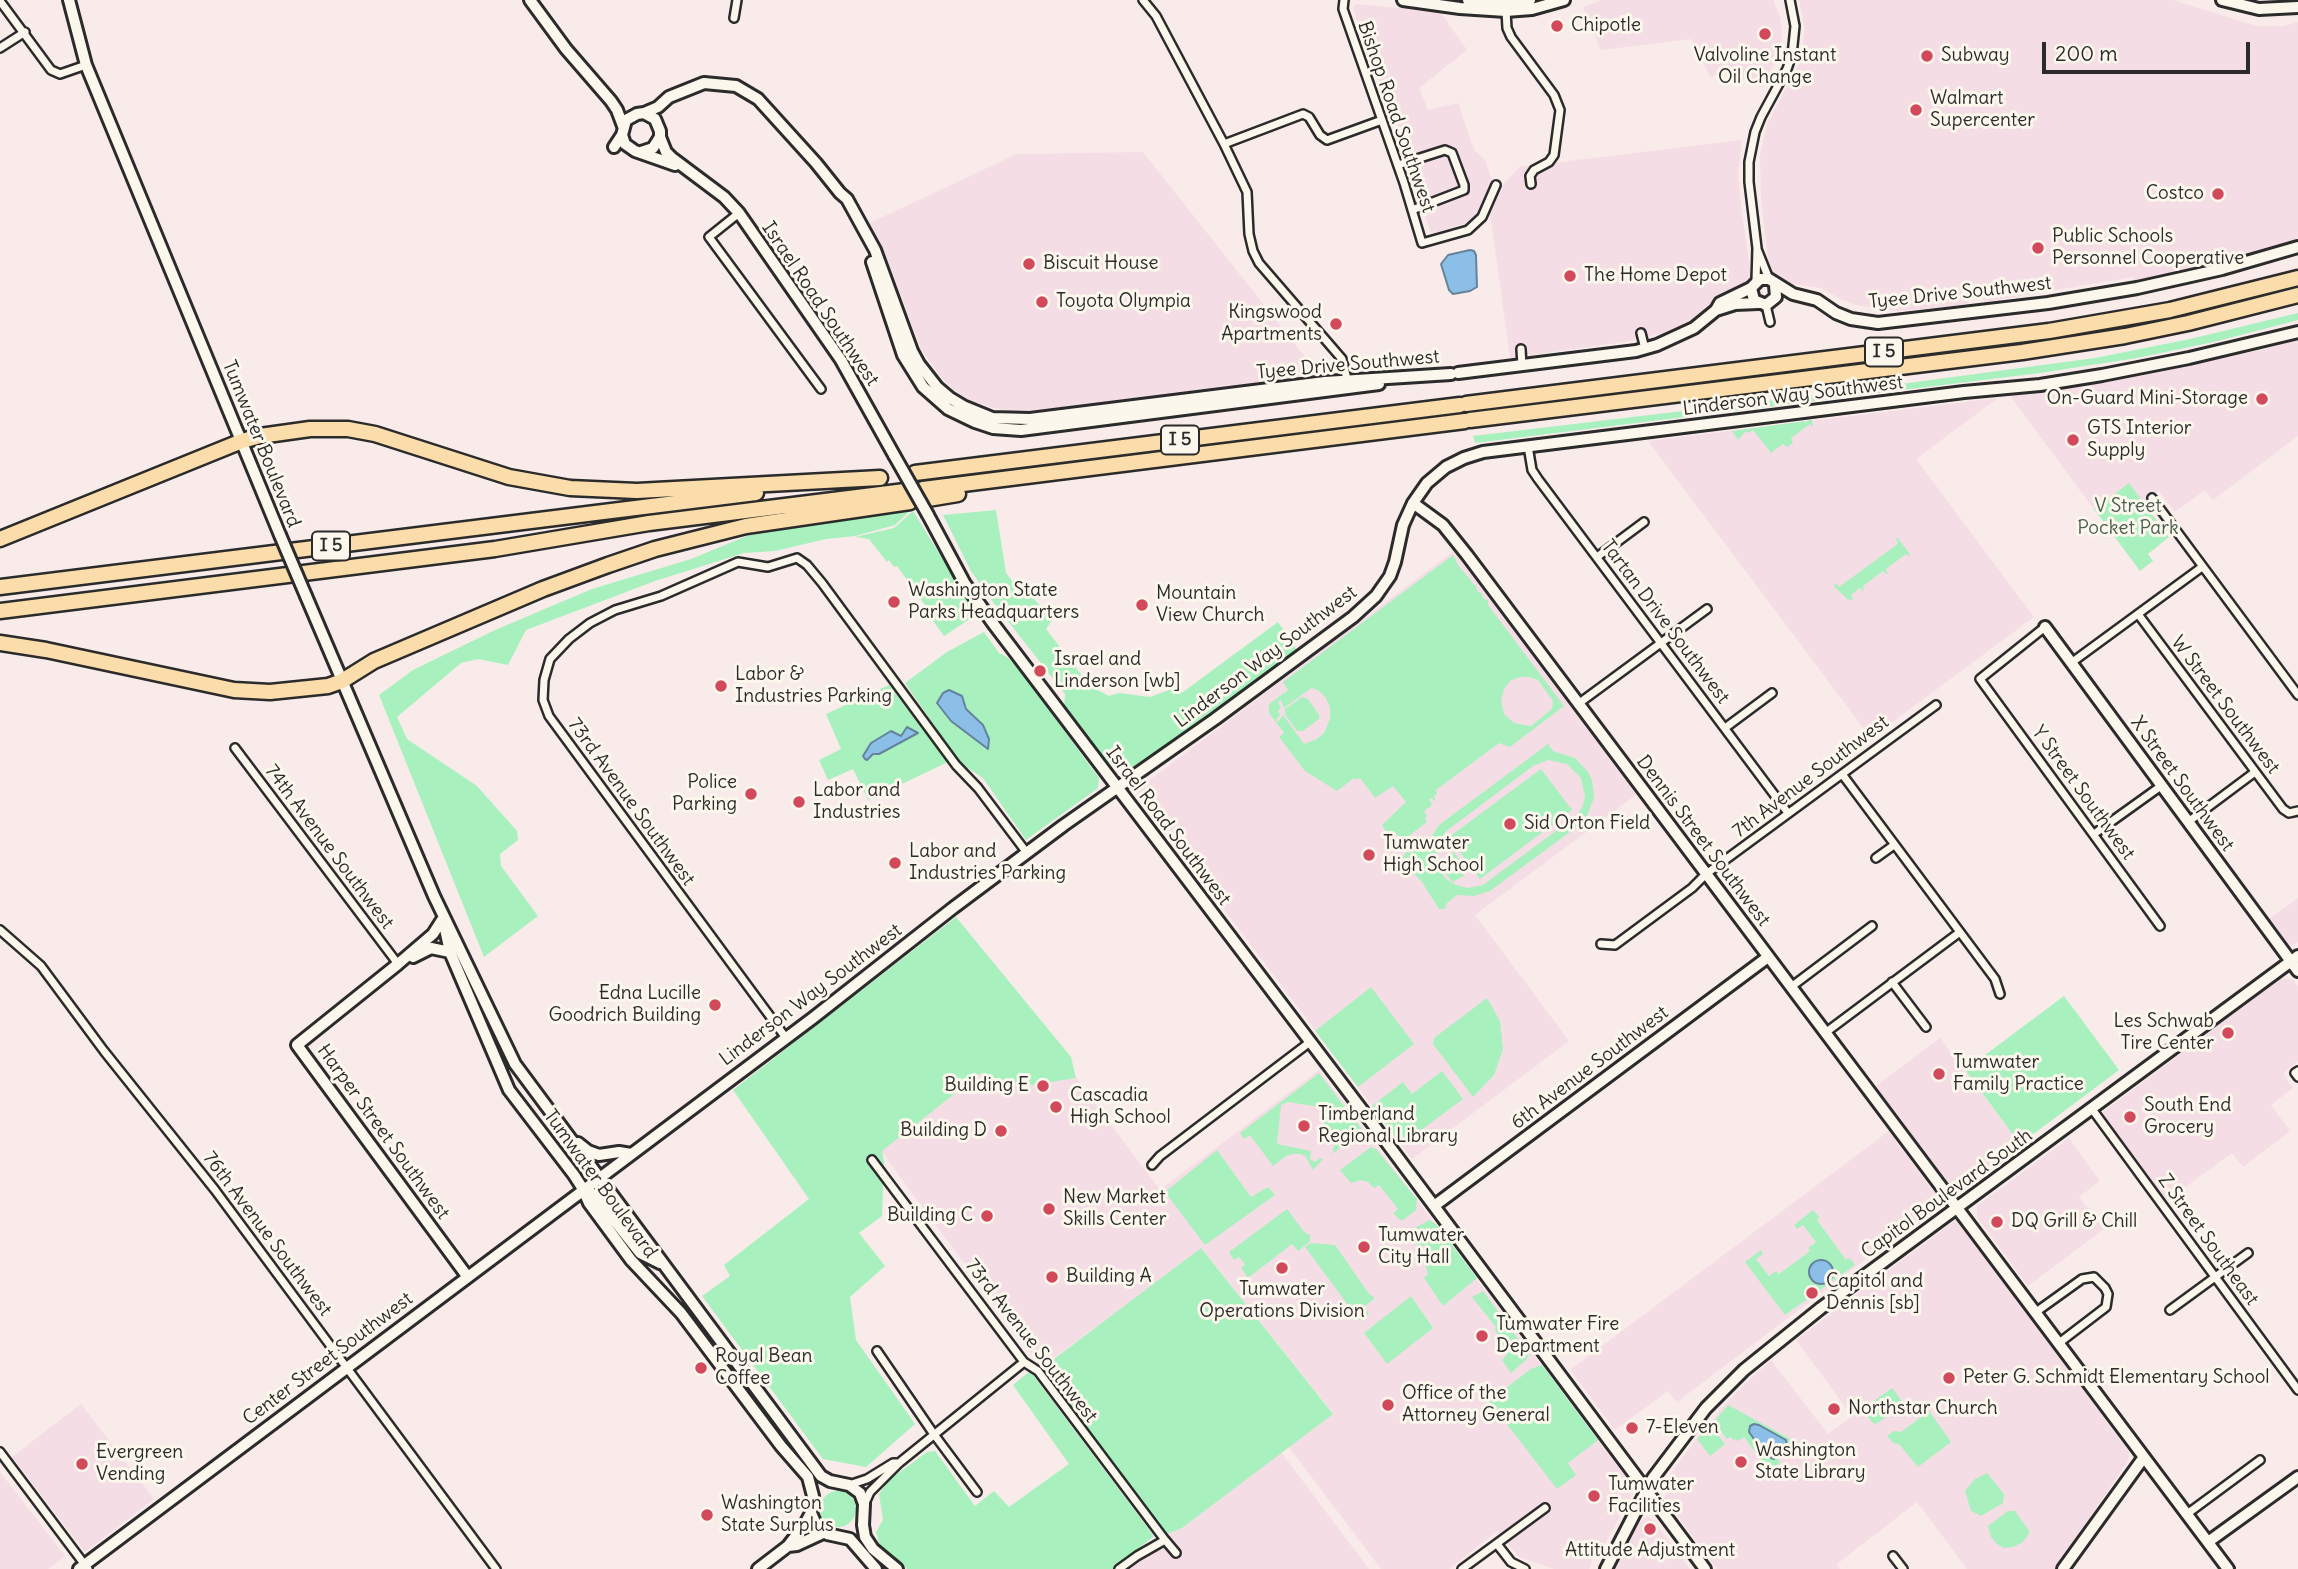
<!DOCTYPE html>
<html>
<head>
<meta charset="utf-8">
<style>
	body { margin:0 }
	#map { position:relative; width:2298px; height:1569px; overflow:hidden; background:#f8ebe9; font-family:Delius,sans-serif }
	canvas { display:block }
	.scale { position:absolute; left:2042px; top:42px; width:208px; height:32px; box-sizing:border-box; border:4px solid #2b2b2b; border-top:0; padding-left:9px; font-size:21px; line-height:24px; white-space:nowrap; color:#2b2b2b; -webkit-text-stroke:5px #fbf7ec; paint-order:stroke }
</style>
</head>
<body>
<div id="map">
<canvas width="2298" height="1569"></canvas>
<div class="scale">200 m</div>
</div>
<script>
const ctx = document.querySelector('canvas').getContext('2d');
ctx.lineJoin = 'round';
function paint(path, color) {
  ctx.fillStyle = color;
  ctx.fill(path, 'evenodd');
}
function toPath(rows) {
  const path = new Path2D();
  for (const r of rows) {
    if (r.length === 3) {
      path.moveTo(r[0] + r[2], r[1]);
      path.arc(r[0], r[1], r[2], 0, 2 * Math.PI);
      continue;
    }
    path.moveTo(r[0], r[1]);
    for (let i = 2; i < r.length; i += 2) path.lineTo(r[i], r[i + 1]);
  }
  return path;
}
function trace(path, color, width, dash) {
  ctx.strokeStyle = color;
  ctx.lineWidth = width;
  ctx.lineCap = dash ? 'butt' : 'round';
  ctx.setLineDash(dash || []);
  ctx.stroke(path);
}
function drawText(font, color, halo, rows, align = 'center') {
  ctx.font = font + ' Delius,sans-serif';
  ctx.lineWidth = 6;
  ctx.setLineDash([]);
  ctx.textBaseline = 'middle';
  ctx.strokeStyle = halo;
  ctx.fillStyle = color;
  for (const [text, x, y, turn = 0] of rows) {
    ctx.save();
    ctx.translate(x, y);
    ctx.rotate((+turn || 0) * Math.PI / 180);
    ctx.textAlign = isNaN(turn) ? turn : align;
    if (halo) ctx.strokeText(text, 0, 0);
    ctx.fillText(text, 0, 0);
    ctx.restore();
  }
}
paint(toPath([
	[1602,0,1773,0,1781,19,1782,50,1762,87,1726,72,1710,77,1691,39,1601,50,1583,7],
	[1799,0,2173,0,2256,26,2284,26,2298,22,2298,243,2249,256,2134,281,2133,277,1985,302,1979,291,1972,292,1967,304,1915,310,1898,311,1861,306,1842,300,1821,288,1773,281,1770,274,1761,201,1760,156,1767,124,1800,62,1805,30],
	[1356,4,1440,12,1467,50,1419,88,1428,110,1458,103,1474,150,1485,160,1492,180,1478,216,1466,223,1431,234,1353,8],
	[1742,140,1738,174,1742,214,1751,276,1745,284,1720,297,1691,321,1664,333,1624,342,1510,358,1490,213,1503,185,1519,167],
	[1143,152,1325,382,1017,412,994,408,971,401,954,390,939,375,921,349,882,245,870,223,1017,154],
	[2298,339,2298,436,2213,500,2205,490,2175,512,2159,491,2143,502,2129,484,2094,509,2010,396,2155,373,2269,348],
	[1998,398,1916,459,2034,617,1871,738,1648,441],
	[1454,551,1637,794,1475,915,1569,1041,1412,1159,1135,791],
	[2298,898,2298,942,2292,945,2287,944,2269,919],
	[2281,978,2293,980,2298,986,2298,1061,2285,1071,2284,1075,2293,1088,2271,1105,2290,1131,2243,1167,2232,1153,2162,1204,2098,1116],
	[1940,1038,2020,1144,1951,1196,1871,1090],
	[1319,1070,1631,1484,1633,1490,1631,1496,1600,1553,1594,1556,1589,1569,1554,1569,1519,1557,1497,1531,1449,1569,1381,1569,1288,1446,1333,1413,1202,1249,1041,1367,881,1151,981,1073,1005,1082,1020,1083,1076,1078,1160,1190],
	[1889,1131,1941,1202,1677,1402,1668,1391,1615,1430,1570,1370],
	[2069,1138,2100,1181,2079,1197,2104,1229,2028,1286,1977,1217,1977,1206],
	[1957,1219,2129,1452,2128,1461,2055,1569,1967,1569,1917,1502,1837,1564,1840,1569,1717,1569,1664,1498,1668,1491,1663,1484,1700,1434,1707,1429,1721,1409,1745,1384,1771,1360,1828,1434,1852,1416,1796,1340],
	[81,1404,154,1499,85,1552,12,1457],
	[1281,1452,1369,1569,1120,1569,1162,1536,1182,1528],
	[0,1472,65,1556,48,1569,0,1569],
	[1648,1517,1654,1521,1690,1569,1616,1569,1637,1523]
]), '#f5dde5');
paint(toPath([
	[2298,313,2298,320,2218,341,2137,358,2040,373,1475,443,1473,436,1826,394,2095,358,2190,339],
	[1808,420,1812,420,1813,427,1810,424,1791,438,1793,443,1787,447,1783,444,1772,452,1772,454,1753,430,1748,433,1746,431,1738,440,1732,431,1805,421,1805,423],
	[2129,483,2169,537,2148,554,2153,561,2140,571,2094,509],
	[912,509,895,525,855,536,826,539,775,551,744,553,655,581,526,630,508,665,478,659,461,663,397,717,407,739,477,786,517,831,518,840,500,854,501,866,538,916,484,957,379,695,413,670,495,630,592,589,691,559,754,533],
	[996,510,1006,573,1020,591,1025,588,1052,620,1046,629,1090,686,1109,696,1119,693,1150,697,1172,689,1183,692,1278,622,1297,650,1128,772,1104,762,1064,710,1065,694,993,602,971,571,943,515],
	[913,511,975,612,973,617,944,636,929,615,930,612,897,566,894,567,889,560,887,562,869,539,855,537,894,528],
	[1897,537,1909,553,1910,557,1906,554,1886,569,1888,575,1883,571,1863,586,1864,592,1860,588,1851,595,1853,600,1847,599,1834,586,1836,583,1839,587,1895,546,1898,543,1896,539],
	[1453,555,1460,568,1471,580,1471,582,1476,586,1477,591,1482,594,1482,597,1488,601,1488,605,1564,706,1510,747,1499,743,1436,790,1437,793,1434,796,1436,802,1431,798,1429,799,1432,805,1424,811,1427,816,1425,818,1427,822,1402,841,1395,832,1389,836,1382,825,1406,802,1393,786,1375,798,1360,778,1356,780,1354,778,1337,791,1305,771,1279,737,1284,733,1269,713,1269,704,1288,690,1283,682],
	[1520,677,1529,677,1538,680,1553,701,1552,709,1531,726,1514,723,1504,714,1501,701,1504,689,1510,681],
	[1311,688,1318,690,1326,698,1330,707,1330,719,1324,733,1317,739,1304,744,1283,715,1278,722,1276,720,1280,715,1278,711,1281,708,1278,702,1281,700,1284,708],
	[984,632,999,653,1007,657,1018,668,1099,778,1098,788,1026,840,983,778,960,763,905,683,947,652],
	[889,685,948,762,868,800,853,769,828,780,819,760,841,749,826,714],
	[1302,697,1308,699,1319,715,1319,719,1303,731,1297,731,1285,714,1285,709],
	[1548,744,1553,751,1575,758,1588,772,1592,780,1594,798,1587,816,1578,826,1490,891,1474,896,1457,895,1446,904,1445,909,1439,909,1422,882,1404,863,1403,857,1406,852,1410,853,1421,845,1426,848,1427,853,1431,837,1439,825],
	[1548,760,1567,764,1581,778,1585,797,1582,808,1576,816,1483,885,1467,888,1456,885,1446,879,1439,869,1436,857,1437,846,1445,832,1533,766],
	[1541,769,1572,810,1480,879,1449,837],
	[1454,852,1467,870,1463,874,1464,876,1452,882,1439,864],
	[956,917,1071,1057,1076,1078,1032,1085,1005,1082,981,1073,882,1151,884,1162,882,1216,859,1233,885,1266,850,1297,856,1340,915,1424,866,1467,823,1459,702,1296,730,1276,724,1265,809,1199,733,1090],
	[1371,987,1414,1044,1358,1087,1315,1031],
	[2064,996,2119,1070,2020,1144,1965,1070],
	[1487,998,1500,1021,1503,1049,1494,1075,1473,1097,1433,1044,1434,1038],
	[1442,1071,1463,1099,1401,1145,1372,1106,1403,1082,1412,1094],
	[1319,1073,1363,1131,1332,1154,1335,1143,1323,1142,1325,1108,1288,1102,1281,1105,1277,1144,1311,1151,1310,1159,1315,1162,1320,1158,1323,1159,1313,1170,1306,1157,1301,1154,1293,1154,1286,1156,1273,1166,1250,1135,1244,1139,1240,1133],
	[1371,1147,1376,1149,1417,1199,1416,1210,1403,1220,1400,1220,1393,1213,1398,1209,1379,1185,1374,1188,1368,1182,1361,1180,1351,1183,1340,1170],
	[1217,1150,1251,1197,1268,1187,1275,1195,1205,1245,1165,1192],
	[1287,1209,1304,1232,1310,1235,1310,1241,1298,1251,1292,1244,1248,1278,1241,1268,1245,1264,1239,1257,1234,1260,1229,1252],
	[1813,1210,1819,1217,1817,1220,1846,1260,1850,1258,1855,1265,1785,1315,1745,1262,1761,1250,1763,1254,1756,1259,1769,1276,1776,1271,1779,1274,1810,1251,1808,1248,1816,1242,1803,1225,1797,1229,1794,1225],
	[1429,1220,1436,1224,1477,1278,1443,1306,1424,1278,1428,1274,1424,1259,1430,1253,1425,1245,1419,1248,1409,1234,1410,1231],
	[1310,1243,1335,1245,1369,1294,1375,1298,1364,1307,1369,1314,1360,1321,1305,1247],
	[1201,1248,1333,1414,1182,1528,1162,1536,1038,1371],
	[1483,1291,1529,1354,1526,1360,1511,1373,1502,1360,1508,1353,1495,1330,1496,1327,1472,1297],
	[1411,1296,1433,1328,1387,1364,1364,1333],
	[1542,1365,1598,1440,1568,1463,1576,1475,1557,1489,1489,1401,1531,1369],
	[1030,1371,1154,1536,1113,1569,907,1569,880,1546,876,1532,883,1520,879,1494,889,1480,927,1452,935,1451,975,1506,994,1491,1009,1507,1069,1464,1013,1385],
	[1892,1388,1909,1411,1904,1414,1898,1408,1876,1424,1873,1423,1864,1412,1864,1408],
	[1728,1405,1794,1441,1801,1447,1795,1452,1792,1449,1778,1459,1780,1463,1769,1471,1744,1437,1737,1441,1735,1439,1733,1440,1731,1437,1727,1439,1714,1422],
	[1929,1411,1951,1442,1918,1467,1899,1444,1893,1443,1887,1436,1894,1431,1901,1432],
	[1711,1426,1725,1444,1710,1456,1697,1439],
	[1987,1473,2004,1494,2003,1503,1981,1516,1971,1511,1965,1491,1975,1479],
	[838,1509,18],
	[2008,1511,2015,1511,2030,1532,2023,1542,2013,1547,2004,1548,1997,1544,1991,1537,1988,1526]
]), '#a8f1bf');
const water = toPath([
	[1470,250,1474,251,1476,255,1477,287,1470,291,1453,294,1449,290,1441,264,1448,255,1470,250],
	[949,690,962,696,966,709,983,725,989,739,988,749,951,721,937,703,943,693,949,690],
	[907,727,918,733,879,754,873,754,867,760,865,759,863,756,871,743,891,731,901,736,907,727],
	[1821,1272,12],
	[1754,1424,1759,1425,1786,1440,1787,1447,1774,1459,1766,1456,1749,1432,1750,1426,1754,1424]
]);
paint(water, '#8bbfe8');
trace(water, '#65849c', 2);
const street = toPath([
	[1143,0,1156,16,1224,144,1247,192,1249,234,1253,251,1259,263,1342,359,1348,383],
	[1344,0,1343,9,1404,183,1422,243,1468,230,1482,217,1496,185],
	[0,1,51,70,60,74,86,65],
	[1506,11,1507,28,1511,37,1554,95,1560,110,1554,155,1549,162,1534,170,1530,176,1531,184],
	[734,18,737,0],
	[0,48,25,32],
	[1224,144,1303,114,1309,117,1320,135,1327,140,1382,120],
	[1398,165,1445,150,1452,153,1464,185,1464,190,1412,210],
	[739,213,709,237,821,389],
	[1757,249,1769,279],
	[1756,281,1757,248,1749,182,1749,162,1755,132,1761,117,1787,69,1792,55,1795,26,1790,0],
	[1766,305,1770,322],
	[1641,333,1645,349],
	[1521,349,1522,366],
	[1528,446,1532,470,1538,479,1788,813],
	[2152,498,2298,695],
	[1597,557,1644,522],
	[2138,614,2283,809,2289,813,2298,811],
	[2045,627,1980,679,2160,926],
	[2071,663,2202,567],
	[1578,704,1707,609],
	[1725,728,1772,693],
	[235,748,398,964],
	[1842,774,1995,979,2000,994],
	[2188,822,2255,772],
	[2094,834,2161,786],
	[1876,858,1894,845],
	[0,930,41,966,104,1051,215,1190,496,1569],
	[1601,944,1615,945,1692,888,1706,874,1936,705],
	[1892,982,1926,1027],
	[1791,987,1872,926],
	[1825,1033,1960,932],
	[786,1038,549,716,543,700,544,680,550,659,569,639,590,623,615,610,661,596,738,562,768,567,797,558,807,565,822,583,956,765,978,788,1027,853],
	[2298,1071,2295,1073,2298,1077],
	[2092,1109,2298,1390],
	[872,1160,1024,1362,1038,1371,1165,1540],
	[1152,1165,1160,1156,1310,1042],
	[2170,1310,2248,1253],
	[2036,1312,2082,1279,2094,1277,2105,1288,2108,1294,2106,1307,2059,1343],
	[877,1351,933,1433,977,1492],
	[0,1452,88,1569],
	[849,1485,867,1479,893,1463,899,1463],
	[865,1503,870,1492,899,1463,1024,1362],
	[2187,1514,2260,1460],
	[1497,1544,1511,1562,1525,1569],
	[1893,1556,1903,1569],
	[1119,1569,1137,1556,1165,1540,1176,1553],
	[1462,1569,1545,1508]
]);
const secondary = toPath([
	[69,0,86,65,280,535],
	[530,0,566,49,611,101,617,110,623,126],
	[1403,0,1460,8,1506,11,1532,9,1564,0],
	[1468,0,1498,3,1530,0],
	[2222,0,2259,9,2298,7],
	[644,113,658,107,669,97,704,83,736,86,758,99,816,163,840,193,847,199,875,250,912,351,919,364,937,387,950,398,965,407,992,418,1030,419,1325,382,1451,374],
	[660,137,666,152,672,158,724,197,739,213,841,360,894,455],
	[614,147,622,135],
	[641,152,653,148,660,137,660,131,655,119,644,113,637,114,626,120,622,135,625,144,635,151,675,165],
	[872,262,903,355,923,387,948,409,975,422,993,428,1021,430,1379,384],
	[1751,288,1754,300,1766,305,1776,297,1775,285],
	[1716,310,1735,304,1758,303],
	[1458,373,1636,351,1657,345,1694,328,1716,310,1720,303,1751,288,1760,279,1769,279,1793,294,1817,300,1836,313,1851,319,1878,323,2048,303,2137,288,2222,269,2298,247],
	[1413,503,1443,525,1467,555,2228,1569],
	[928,515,965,584,995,626,1378,1131,1705,1569],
	[306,596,434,896,515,1064,821,1476,830,1481,849,1485,860,1493,864,1504,863,1525,865,1537,873,1549,897,1569],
	[2045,627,2298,971],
	[442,920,433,934,398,964,297,1045,467,1276],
	[445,929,450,952,509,1090,574,1175,583,1189,589,1203,631,1260,681,1313,781,1446,808,1477,813,1496,811,1513,817,1527,827,1534,850,1539,876,1569],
	[413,957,431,948,450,952],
	[578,1143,588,1151,599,1155,619,1152,631,1154],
	[583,1189,594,1195,640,1253,660,1263],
	[1434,1206,1768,957],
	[2208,1542,2298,1477],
	[788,1546,797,1545,823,1533],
	[79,1569,813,1018,953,908,1064,825,1215,719,1353,617,1376,596,1390,576,1395,562,1403,525,1413,503,1427,483,1446,467,1464,458,1483,452,1964,392,2040,385,2102,375,2189,358,2298,332],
	[758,1569,788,1546,805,1524,811,1513],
	[1606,1569,1653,1478,1706,1408,1744,1370,1821,1308,2298,956],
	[2063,1569,2144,1457]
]);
const highway = toPath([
	[1466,404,2049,331,2170,310,2298,278],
	[1470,420,2022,352,2125,336,2188,323,2298,295],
	[915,473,1460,405],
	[923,489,1465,421],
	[928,499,958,494],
	[0,539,242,441,260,436,310,429,348,429,375,434,509,477,570,488,637,491,880,478],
	[0,587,756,493],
	[0,611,495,549,649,523,905,491],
	[0,643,46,650,234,690,270,692,328,686,342,681,374,661,543,589,608,565,655,549,746,526,910,502]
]);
trace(street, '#2b2b2b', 12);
trace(secondary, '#2b2b2b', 16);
trace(highway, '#2b2b2b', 19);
trace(street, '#fbf7ec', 7);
trace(secondary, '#fbf7ec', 10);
trace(highway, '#faddab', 14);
const secondaryBridge = toPath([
	[894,455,928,515],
	[280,535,306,596]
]);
trace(secondaryBridge, '#2b2b2b', 16, []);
trace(secondaryBridge, '#fbf7ec', 10);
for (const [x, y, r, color] of [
	[1557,26,7,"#d1495b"],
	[1765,34,7,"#d1495b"],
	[1927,56,7,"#d1495b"],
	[1916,110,7,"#d1495b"],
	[2218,194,7,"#d1495b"],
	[2038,248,7,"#d1495b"],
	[1029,264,7,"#d1495b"],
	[1570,276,7,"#d1495b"],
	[1042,302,7,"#d1495b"],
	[1336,324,7,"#d1495b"],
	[2262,399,7,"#d1495b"],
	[2073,440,7,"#d1495b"],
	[894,602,7,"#d1495b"],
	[1142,605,7,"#d1495b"],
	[1040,671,7,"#d1495b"],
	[721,686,7,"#d1495b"],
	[751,794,7,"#d1495b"],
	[799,802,7,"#d1495b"],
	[1510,824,7,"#d1495b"],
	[1369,855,7,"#d1495b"],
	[895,863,7,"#d1495b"],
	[715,1005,7,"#d1495b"],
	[2228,1033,7,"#d1495b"],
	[1939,1074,7,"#d1495b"],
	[1043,1086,7,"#d1495b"],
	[1056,1107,7,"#d1495b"],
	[2130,1117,7,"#d1495b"],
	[1304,1126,7,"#d1495b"],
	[1001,1131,7,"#d1495b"],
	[1049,1209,7,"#d1495b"],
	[987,1216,7,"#d1495b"],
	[1997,1222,7,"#d1495b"],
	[1364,1247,7,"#d1495b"],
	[1282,1268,7,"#d1495b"],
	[1052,1277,7,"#d1495b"],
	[1812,1293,7,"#d1495b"],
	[1482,1336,7,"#d1495b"],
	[701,1368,7,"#d1495b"],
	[1949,1378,7,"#d1495b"],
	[1388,1405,7,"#d1495b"],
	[1834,1409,7,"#d1495b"],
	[1632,1428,7,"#d1495b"],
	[1741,1462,7,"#d1495b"],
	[82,1464,7,"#d1495b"],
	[1594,1496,7,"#d1495b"],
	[707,1515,7,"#d1495b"],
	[1650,1529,7,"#d1495b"]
]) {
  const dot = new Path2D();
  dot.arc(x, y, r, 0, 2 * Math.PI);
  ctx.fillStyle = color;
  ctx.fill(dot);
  trace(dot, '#fbf7ec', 2.5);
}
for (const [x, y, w] of [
	[1884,352,38],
	[1180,440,38],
	[331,546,38]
]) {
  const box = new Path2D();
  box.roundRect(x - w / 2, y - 14.5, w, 29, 5);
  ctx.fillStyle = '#fbf7ec';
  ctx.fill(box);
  trace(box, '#2b2b2b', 2);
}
drawText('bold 18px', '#2b2b2b', null, [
	["I 5",1884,352],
	["I 5",1180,440],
	["I 5",331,546]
]);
drawText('19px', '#2b2b2b', '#fbf7ec', [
	["Chipotle",1571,26],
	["Valvoline Instant",1765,56,"center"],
	["Oil Change",1765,78,"center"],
	["Subway",1941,56],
	["Walmart",1930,99],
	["Supercenter",1930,121],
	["Costco",2204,194,"right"],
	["Public Schools",2052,237],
	["Personnel Cooperative",2052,259],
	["Biscuit House",1043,264],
	["The Home Depot",1584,276],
	["Toyota Olympia",1056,302],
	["Kingswood",1322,313,"right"],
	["Apartments",1322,335,"right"],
	["On-Guard Mini-Storage",2248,399,"right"],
	["GTS Interior",2087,429],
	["Supply",2087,451],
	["Washington State",908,591],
	["Parks Headquarters",908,613],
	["Mountain",1156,594],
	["View Church",1156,616],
	["Israel and",1054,660],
	["Linderson [wb]",1054,682],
	["Labor &",735,675],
	["Industries Parking",735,697],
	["Police",737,783,"right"],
	["Parking",737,805,"right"],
	["Labor and",813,791],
	["Industries",813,813],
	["Sid Orton Field",1524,824],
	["Tumwater",1383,844],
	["High School",1383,866],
	["Labor and",909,852],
	["Industries Parking",909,874],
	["Edna Lucille",701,994,"right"],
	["Goodrich Building",701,1016,"right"],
	["Les Schwab",2214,1022,"right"],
	["Tire Center",2214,1044,"right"],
	["Tumwater",1953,1063],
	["Family Practice",1953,1085],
	["Building E",1029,1086,"right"],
	["Cascadia",1070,1096],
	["High School",1070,1118],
	["South End",2144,1106],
	["Grocery",2144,1128],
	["Timberland",1318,1115],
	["Regional Library",1318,1137],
	["Building D",987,1131,"right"],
	["New Market",1063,1198],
	["Skills Center",1063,1220],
	["Building C",973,1216,"right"],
	["DQ Grill & Chill",2011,1222],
	["Tumwater",1378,1236],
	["City Hall",1378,1258],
	["Building A",1066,1277],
	["Capitol and",1826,1282],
	["Dennis [sb]",1826,1304],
	["Tumwater",1282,1290,"center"],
	["Operations Division",1282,1312,"center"],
	["Tumwater Fire",1496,1325],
	["Department",1496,1347],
	["Royal Bean",715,1357],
	["Coffee",715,1379],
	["Peter G. Schmidt Elementary School",1963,1378],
	["Office of the",1402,1394],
	["Attorney General",1402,1416],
	["Northstar Church",1848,1409],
	["7-Eleven",1646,1428],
	["Washington",1755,1451],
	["State Library",1755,1473],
	["Evergreen",96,1453],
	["Vending",96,1475],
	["Tumwater",1608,1485],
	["Facilities",1608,1507],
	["Washington",721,1504],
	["State Surplus",721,1526],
	["Attitude Adjustment",1650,1551,"center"]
], 'left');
drawText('19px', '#2b2b2b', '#fbf7ec', [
	["Bishop Road Southwest",1396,117,71],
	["Tyee Drive Southwest",1960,293,-6],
	["Israel Road Southwest",820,304,56],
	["Tyee Drive Southwest",1348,365,-5],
	["Linderson Way Southwest",1793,396,-7],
	["Tumwater Boulevard",261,444,68],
	["Tartan Drive Southwest",1665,622,53],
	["Linderson Way Southwest",1266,657,-37],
	["W Street Southwest",2225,705,53],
	["7th Avenue Southwest",1811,777,-37],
	["X Street Southwest",2182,784,54],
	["Y Street Southwest",2083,793,54],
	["73rd Avenue Southwest",631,802,54],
	["Israel Road Southwest",1168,826,53],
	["Dennis Street Southwest",1703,841,53],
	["74th Avenue Southwest",329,847,53],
	["Linderson Way Southwest",811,995,-37],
	["6th Avenue Southwest",1590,1068,-37],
	["Harper Street Southwest",383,1132,54],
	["Tumwater Boulevard",600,1184,54],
	["Capitol Boulevard South",1947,1194,-36],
	["76th Avenue Southwest",267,1234,53],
	["Z Street Southeast",2208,1240,54],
	["73rd Avenue Southwest",1031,1341,52],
	["Center Street Southwest",328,1359,-37]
]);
drawText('19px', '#4a5c50', '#fbf7ec', [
	["V Street",2128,507],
	["Pocket Park",2128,529]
]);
</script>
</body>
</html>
